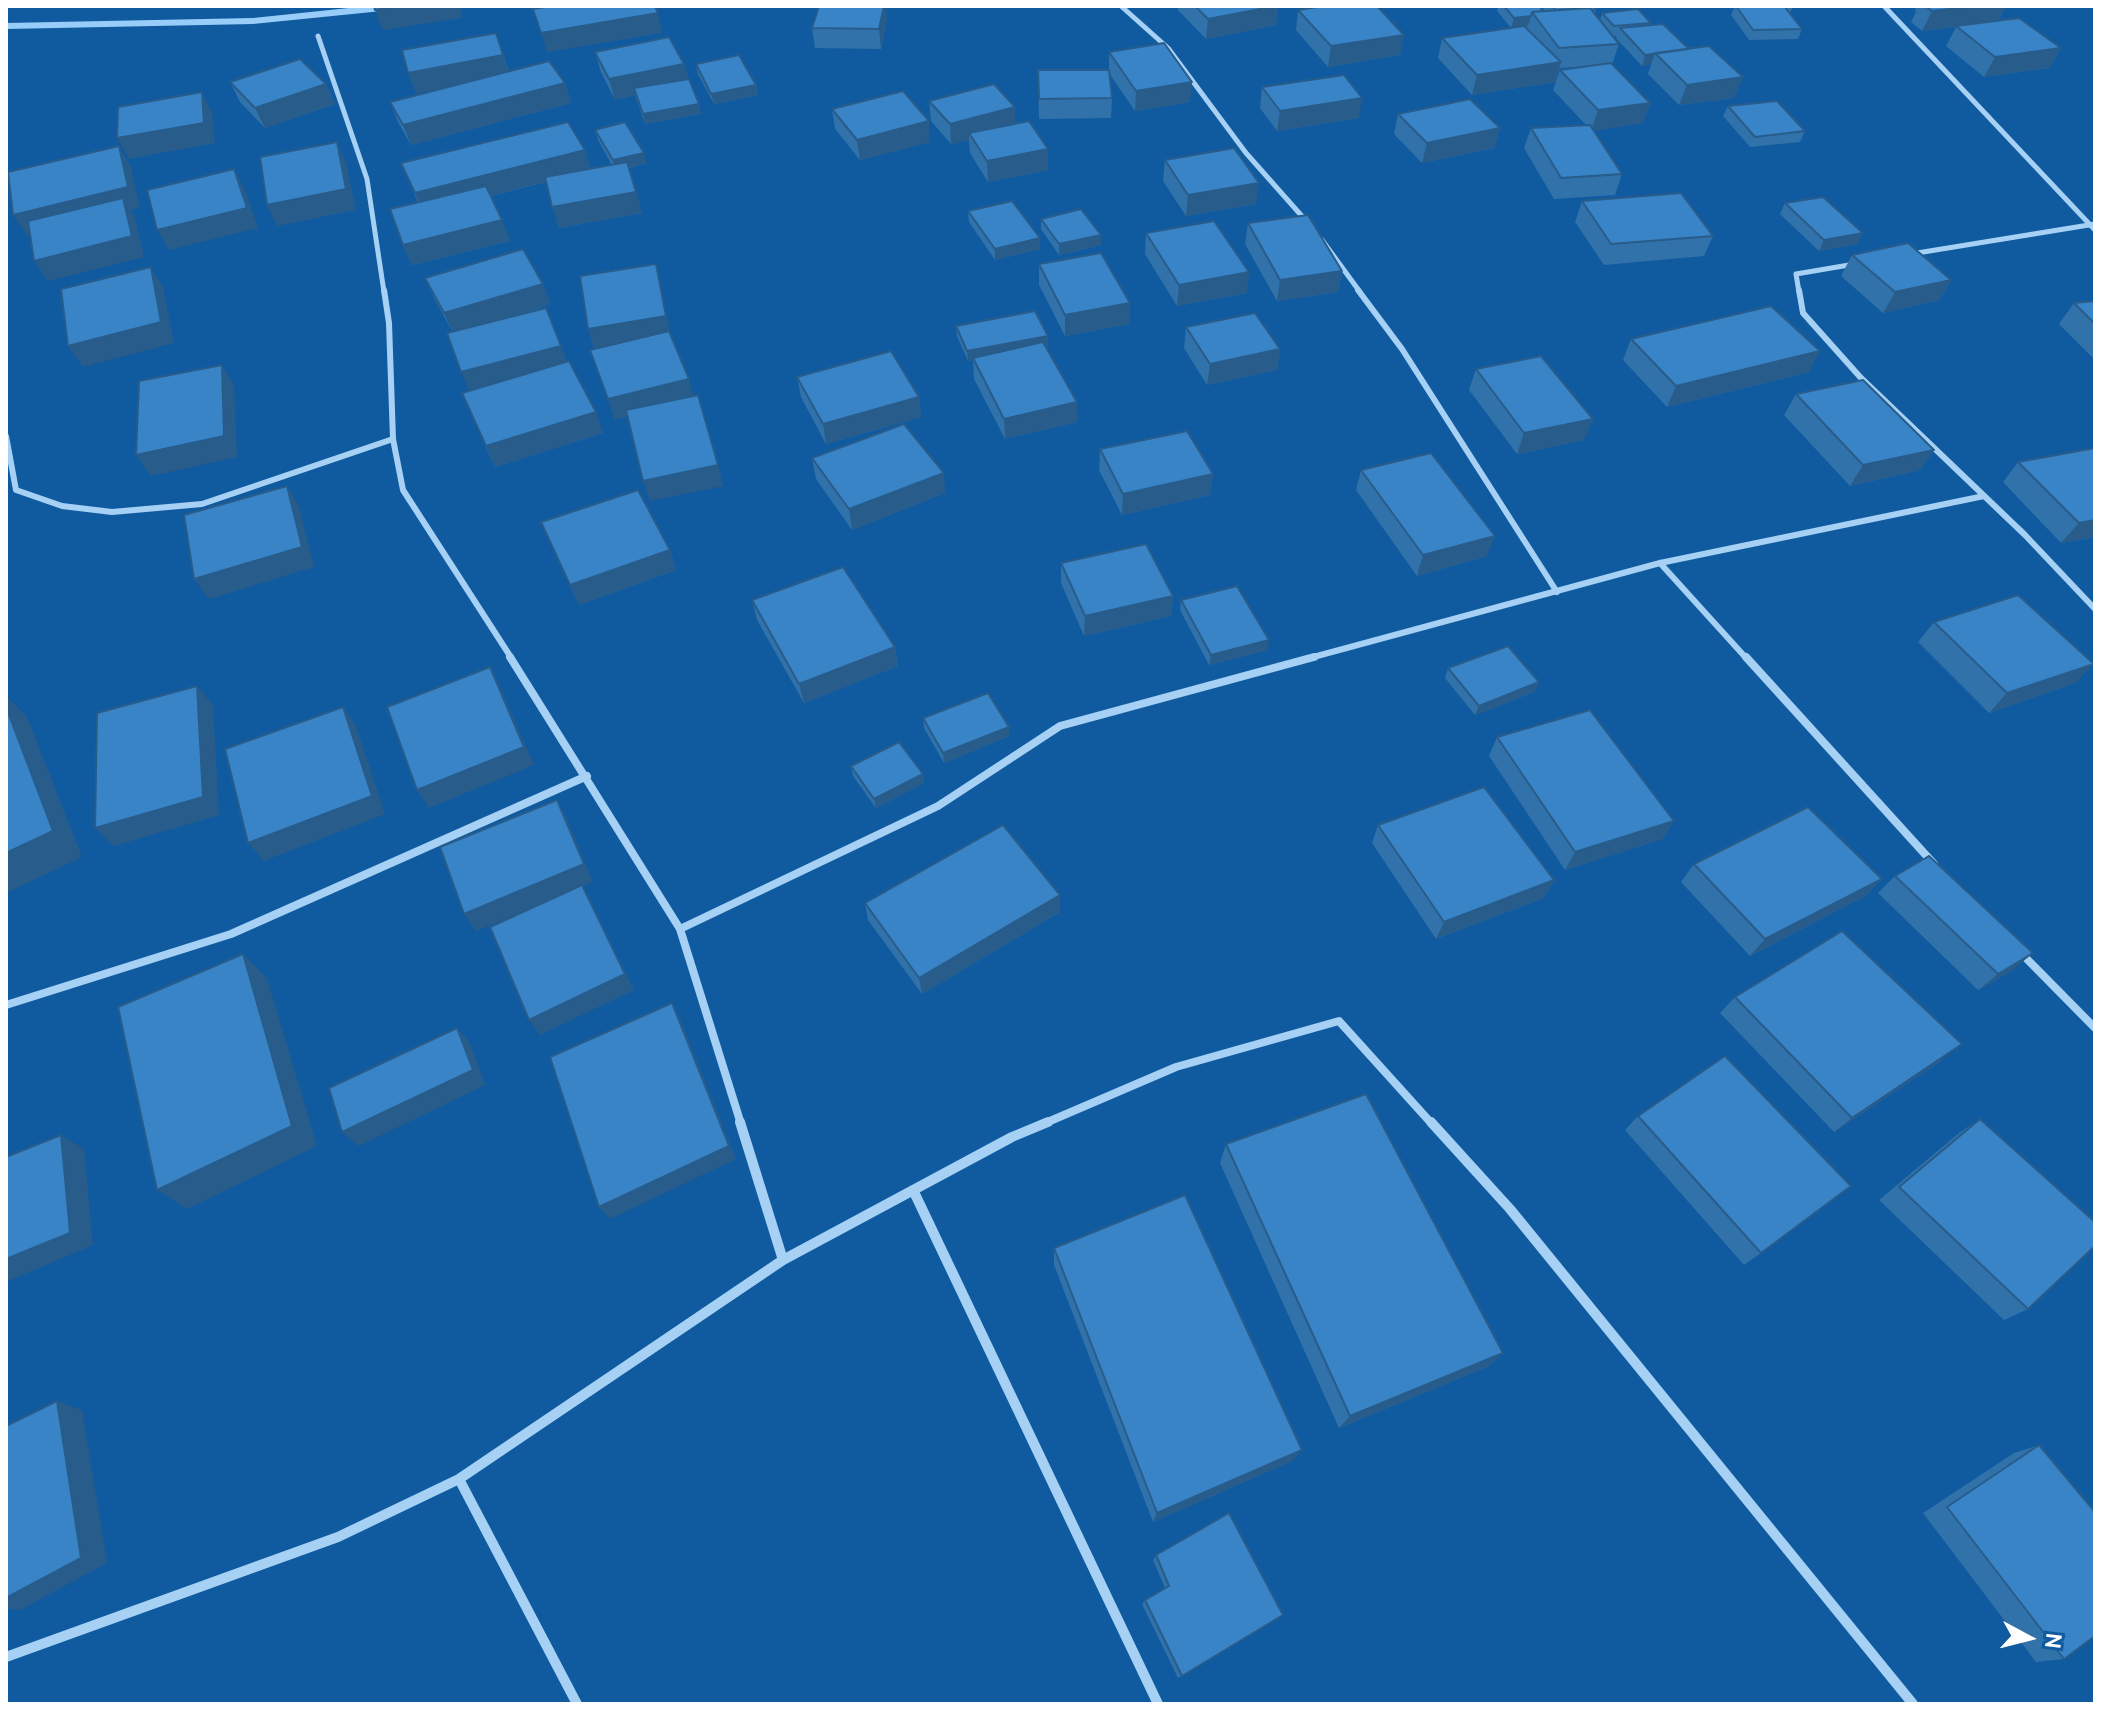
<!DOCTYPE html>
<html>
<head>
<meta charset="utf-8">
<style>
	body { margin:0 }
	#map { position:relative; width:2101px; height:1710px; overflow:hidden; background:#105b9f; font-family:Cabin,sans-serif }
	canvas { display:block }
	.frame { position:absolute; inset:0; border:8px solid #fff; pointer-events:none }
	.north { position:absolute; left:1989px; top:1598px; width:80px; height:80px; -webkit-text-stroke:6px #105b9f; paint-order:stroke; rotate:97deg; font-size:22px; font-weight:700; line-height:32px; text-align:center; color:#fff }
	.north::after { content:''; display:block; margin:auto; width:28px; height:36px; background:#fff; clip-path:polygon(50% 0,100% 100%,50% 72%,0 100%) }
</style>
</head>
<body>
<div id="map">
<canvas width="2101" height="1710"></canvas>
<div class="frame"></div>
<div class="north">N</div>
</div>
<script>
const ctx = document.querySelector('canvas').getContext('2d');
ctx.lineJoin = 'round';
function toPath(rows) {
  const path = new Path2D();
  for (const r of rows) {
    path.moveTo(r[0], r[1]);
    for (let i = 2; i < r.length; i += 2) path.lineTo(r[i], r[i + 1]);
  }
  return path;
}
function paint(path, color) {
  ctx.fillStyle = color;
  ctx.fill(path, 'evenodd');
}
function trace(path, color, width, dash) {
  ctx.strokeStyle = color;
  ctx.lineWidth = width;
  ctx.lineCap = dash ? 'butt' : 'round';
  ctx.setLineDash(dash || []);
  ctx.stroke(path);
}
paint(toPath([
	[368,6,408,6,402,9,253,24,6,29,6,23,253,18,368,6]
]), '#98cdf9');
trace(toPath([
	[1121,6,1168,48,1246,153,1308,223],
	[1884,6,2095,230],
	[318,36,367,179,384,292],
	[1322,240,1360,292],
	[1911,254,2095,224],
	[1799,292,1796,274,1855,264]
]), '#a6d1f5', 5);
trace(toPath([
	[384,290,389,323,393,439,403,490,512,659],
	[1358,290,1402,349,1557,592],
	[1799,290,1803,313,1861,378,2025,535,2095,609],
	[6,436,16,490,62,506,112,512,202,504,393,439],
	[1660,563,1747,659],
	[1306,659,1660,563,1984,496]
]), '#a6d1f5', 6);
trace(toPath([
	[510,657,680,929,741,1124],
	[1746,657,1934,864],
	[680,929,938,806,1060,726,1314,657],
	[2019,951,2095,1028],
	[6,1005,231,934,587,776],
	[1043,1124,1176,1067,1339,1021,1432,1124]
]), '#a6d1f5', 8);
trace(toPath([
	[740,1122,783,1260],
	[1431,1122,1510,1209,1913,1704],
	[914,1192,1158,1704],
	[459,1479,577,1704],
	[6,1657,338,1537,459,1479,783,1260,1012,1137,1048,1122]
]), '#a6d1f5', 10);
paint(toPath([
	[1178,6,1278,6,1276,25,1206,39,1178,10],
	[1498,6,1539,6,1543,11,1545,11,1541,6,1594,6,1596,9,1595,14,1600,20,1602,13,1651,23,1650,25,1734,98,1679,105,1648,74,1651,64,1642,66,1616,38,1617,36,1613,36,1619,44,1612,64,1650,103,1643,123,1594,130,1622,174,1615,195,1554,199,1524,148,1531,128,1586,125,1553,90,1560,70,1590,66,1560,68,1555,82,1472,95,1438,58,1442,38,1511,28,1497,11],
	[1604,6,1627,6,1606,8],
	[1732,6,1793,6,1791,11,1789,11,1802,29,1798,39,1749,40,1731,15,1734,8],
	[1916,6,2006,6,1998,21,2061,48,2049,68,1984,77,1946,46,1956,27,1922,31,1911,22,1916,12,1915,11],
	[1298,10,1400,55,1328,67,1296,30],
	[887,20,881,49,815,48,812,28],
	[496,33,509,72,565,83,571,103,411,145,398,122,390,102,446,87,416,93,408,73],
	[595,52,684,64,688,79,701,114,645,124,635,95,615,100,601,72],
	[1109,52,1190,102,1135,111,1109,73,1112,98,1111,118,1039,119,1038,70,1109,70],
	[696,64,756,85,758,95,714,104,698,74],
	[230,82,326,84,335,104,265,128,240,102],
	[1262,87,1359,118,1277,131,1260,108],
	[929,101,1015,107,1015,124,1048,149,1048,170,988,182,970,153,969,140,951,144,931,121],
	[1728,106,1805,131,1800,142,1750,147,1723,116],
	[832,109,930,142,860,160,835,129],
	[1398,114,1500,128,1494,148,1422,163,1394,134],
	[595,130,647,163,629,168,642,213,559,228,546,182,491,196,510,241,412,265,403,245,418,202,401,163,591,168,612,165,598,140],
	[1165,160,1256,204,1186,216,1163,181],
	[1582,201,1713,236,1704,256,1604,265,1575,222],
	[1785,203,1857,244,1819,251,1780,214],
	[968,211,1040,249,995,260,969,222],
	[1041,219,1101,245,1059,255,1041,229],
	[1248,223,1342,271,1338,292,1277,301,1245,244],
	[1146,233,1247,293,1177,306,1145,254],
	[1852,255,1951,280,1939,300,1883,313,1841,276],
	[1039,264,1130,303,1129,324,1065,336,1039,285],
	[425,278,543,284,550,304,507,318,561,346,566,362,603,433,495,467,462,393,469,391,452,331,434,298],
	[2095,301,2095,360,2059,324,2074,303],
	[956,326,1048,346,1046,347,1077,402,1077,422,1005,439,974,379,973,360,968,361,957,336],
	[1186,327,1280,349,1277,370,1207,385,1184,348],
	[1631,339,1809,372,1667,407,1623,360],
	[1476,369,1584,440,1517,454,1469,390],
	[797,377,919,397,921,417,826,444,801,397],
	[1796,394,1934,450,1920,470,1850,486,1784,415],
	[1100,449,1213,474,1210,495,1122,515,1099,470],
	[812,458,945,493,852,530,816,479],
	[2018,462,2095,537,2061,543,2003,482],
	[1361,470,1487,556,1417,576,1356,490],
	[541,522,670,550,676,570,579,605],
	[1061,563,1173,596,1171,616,1084,636,1061,583],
	[752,600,895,647,898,666,804,703,757,620],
	[1181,600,1267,650,1209,665,1180,610],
	[1934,622,2075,683,1989,713,1918,642],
	[1448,668,1539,682,1534,692,1475,715,1445,678],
	[923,718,1009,736,944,763,924,728],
	[1497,737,1674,821,1662,839,1565,870,1489,756],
	[851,766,924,783,876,808,853,776],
	[1378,825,1544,898,1436,939,1372,843],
	[1694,864,1882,879,1865,896,1750,956,1681,882],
	[1895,876,2013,970,1978,990,1878,893],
	[1060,895,1060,912,922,994,868,920,865,903],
	[1735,997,1942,1060,1834,1132,1720,1013],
	[1638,1116,1761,1253,1744,1265,1625,1130],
	[1980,1119,2028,1309,2004,1320,1879,1200,1959,1133],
	[1226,1144,1503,1353,1487,1367,1339,1428,1220,1163],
	[1054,1248,1292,1461,1153,1522,1054,1265],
	[2039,1445,2064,1659,2036,1662,1923,1513,2014,1453],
	[1156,1555,1283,1615,1178,1678,1142,1604,1145,1600,1165,1588,1153,1560]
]), '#3172aa');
paint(toPath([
	[401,6,460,6,462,18,383,30,375,10],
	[884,6,886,6,887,20,881,49,879,29],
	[1278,6,1276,25,1206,39,1208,19],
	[1977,6,2006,6,1997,22,1922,31,1932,11],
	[658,13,662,33,547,52,541,33],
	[1531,16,1528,26,1511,28,1514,18],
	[1404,35,1400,55,1328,67,1331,46],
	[2061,48,2049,68,1984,77,1995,57],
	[1655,54,1651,64,1642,66,1645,55],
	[503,55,510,76,416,93,408,73],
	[1561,62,1555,82,1472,95,1477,75],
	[684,64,689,84,634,88,635,95,615,100,609,79],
	[1743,77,1734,98,1679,105,1687,85],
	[1192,82,1190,102,1135,111,1136,91],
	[565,83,571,103,411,145,403,125],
	[326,84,335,104,265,128,255,108],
	[756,85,758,95,714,104,711,94],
	[202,92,212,113,215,143,129,159,117,138],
	[1362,98,1359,118,1277,131,1280,111],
	[1650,103,1643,123,1591,131,1598,110],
	[699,104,701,114,645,124,643,114],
	[1015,107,1015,127,969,133,969,140,951,144,950,124],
	[929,121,930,142,860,160,857,140],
	[1500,128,1494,148,1422,163,1427,143],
	[337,142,346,163,356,210,277,226,267,205],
	[119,146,131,167,140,208,130,210,135,218,144,257,48,281,34,261,126,211,27,235,13,215],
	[1048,149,1048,170,988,182,987,161],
	[585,150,591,170,424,213,415,193],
	[644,153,647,163,616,171,613,160],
	[234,169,245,190,258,228,169,250,157,230],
	[1259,183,1256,204,1186,216,1188,195],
	[636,192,642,213,559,228,552,207],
	[502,220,510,241,412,265,403,245],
	[1863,233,1857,244,1819,251,1824,240],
	[1101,235,1101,245,1059,255,1059,244],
	[1040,238,1040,249,995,260,995,249],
	[656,264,661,284,671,337,594,350,588,329],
	[151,267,163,288,174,343,83,367,68,346],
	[1342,271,1338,292,1277,301,1280,280],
	[1249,272,1247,293,1177,306,1179,285],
	[1951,280,1939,300,1883,313,1895,292],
	[543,284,550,304,453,334,444,313],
	[1130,303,1129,324,1065,336,1065,315],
	[1048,336,1048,346,968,361,967,351],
	[561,346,568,367,470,393,461,372],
	[1280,349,1277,370,1207,385,1210,364],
	[1820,351,1809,372,1667,407,1676,386],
	[222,365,234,385,237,457,151,476,136,455],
	[689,379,694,399,615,420,608,399],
	[919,397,921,417,826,444,823,424],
	[1077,402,1077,422,1005,439,1004,419],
	[596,412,603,433,495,467,486,446],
	[1593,419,1584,440,1517,454,1524,433],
	[1934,450,1920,470,1850,486,1863,465],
	[718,465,723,486,650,501,643,481],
	[944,473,945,493,852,530,849,509],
	[1213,474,1210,495,1122,515,1123,494],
	[287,486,299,506,314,567,209,599,194,579],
	[2095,520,2095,537,2061,543,2079,523],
	[1495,536,1487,556,1417,576,1423,555],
	[670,550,676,570,579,605,570,585],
	[1173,596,1171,616,1084,636,1085,616],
	[1269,640,1267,650,1209,665,1211,655],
	[895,647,898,666,804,703,799,684],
	[2094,664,2075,683,1989,713,2007,693],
	[490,667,500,687,534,765,429,808,417,790],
	[1539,682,1534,692,1475,715,1479,706],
	[197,686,213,705,219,815,114,846,95,828],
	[6,696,27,717,82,857,6,893],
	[343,707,356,726,385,814,264,861,248,843],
	[1009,727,1009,736,944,763,943,753],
	[923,774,924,783,876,808,874,799],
	[557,800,567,819,593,882,583,886,634,990,540,1035,529,1020,583,886,476,931,464,914],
	[1674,821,1662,839,1565,870,1575,852],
	[1882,879,1865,896,1750,956,1765,939],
	[1554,880,1544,898,1436,939,1444,922],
	[1060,895,1060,912,922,994,919,978],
	[2033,953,2013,970,1978,990,1998,974],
	[243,954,267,978,317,1146,187,1209,157,1190],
	[672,1003,680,1019,736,1159,610,1219,599,1207],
	[457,1028,470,1043,485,1085,359,1146,342,1132],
	[1962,1044,1942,1060,1834,1132,1852,1118],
	[61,1135,84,1149,93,1245,6,1282,6,1259],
	[1503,1353,1487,1367,1339,1428,1350,1416],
	[57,1401,82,1410,107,1563,20,1610,6,1608,6,1598],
	[1302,1450,1292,1461,1153,1522,1157,1513]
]), '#285c8b');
const building = toPath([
	[374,6,401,6,375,10,374,6],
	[551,6,655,6,658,13,541,33,533,9,551,6],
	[819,6,884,6,879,29,812,28,819,6],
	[1195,6,1276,6,1208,19,1195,6],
	[1324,6,1377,6,1404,35,1331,46,1298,10,1324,6],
	[1504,6,1539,6,1543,11,1532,12,1531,16,1514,18,1504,6],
	[1552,6,1594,6,1596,9,1592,10,1590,8,1555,10,1552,6],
	[1736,6,1784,6,1802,29,1753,30,1736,6],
	[1925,6,1977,6,1932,11,1925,6],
	[1590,8,1619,44,1559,48,1532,12,1590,8],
	[1638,9,1651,23,1614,26,1602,13,1638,9],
	[2019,18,2061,48,1995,57,1956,26,2019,18],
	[1663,24,1689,49,1645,55,1620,28,1663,24],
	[1524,26,1561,62,1477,75,1442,38,1524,26],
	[496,33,503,55,408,73,402,50,496,33],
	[669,37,684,64,609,79,595,52,669,37],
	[1164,43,1192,82,1136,91,1109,52,1164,43],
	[1709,46,1743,77,1687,85,1655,53,1709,46],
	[739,55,756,85,711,94,696,64,739,55],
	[300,59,326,84,255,108,230,82,300,59],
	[549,61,565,83,403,125,390,102,549,61],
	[1611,63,1650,103,1598,110,1560,70,1611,63],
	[1038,70,1109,70,1112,98,1039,99,1038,70],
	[1344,75,1362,98,1280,111,1262,87,1344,75],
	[689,79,699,104,643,114,634,88,689,79],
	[994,84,1015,107,950,124,929,101,994,84],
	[903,91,929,121,857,140,832,109,903,91],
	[202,92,204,123,117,138,118,107,202,92],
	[1470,99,1500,128,1427,143,1398,114,1470,99],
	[1777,101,1805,131,1755,137,1728,106,1777,101],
	[1029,121,1048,149,987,161,969,133,1029,121],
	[568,122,585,150,415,193,401,163,568,122],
	[625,122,644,153,613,160,595,130,625,122],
	[1590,125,1622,174,1561,178,1531,128,1590,125],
	[337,142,346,189,267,205,260,157,337,142],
	[119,146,128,187,13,215,8,172,119,146],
	[1234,148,1259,183,1188,195,1165,160,1234,148],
	[627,162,636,192,552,207,545,177,627,162],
	[234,169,247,208,157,230,147,190,234,169],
	[486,186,502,220,403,245,390,209,486,186],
	[1681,193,1713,236,1611,244,1582,201,1681,193],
	[1823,197,1863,233,1824,240,1785,203,1823,197],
	[123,198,132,236,34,261,28,221,123,198],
	[1012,201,1040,238,995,249,968,211,1012,201],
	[1081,209,1101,235,1059,244,1041,219,1081,209],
	[1308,215,1342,271,1280,280,1248,223,1308,215],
	[1214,221,1249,272,1179,285,1146,233,1214,221],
	[1908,243,1951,280,1895,292,1852,255,1908,243],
	[523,249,543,284,444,313,425,278,523,249],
	[1101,253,1130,303,1065,315,1039,264,1101,253],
	[656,264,666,316,588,329,580,276,656,264],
	[151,267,161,322,68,346,61,289,151,267],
	[2095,301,2095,324,2074,303,2095,301],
	[1771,306,1820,351,1676,386,1631,339,1771,306],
	[546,308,561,346,461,372,447,333,546,308],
	[1035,311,1048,336,967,351,956,326,1035,311],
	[1255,313,1280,349,1210,364,1186,327,1255,313],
	[669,331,689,379,608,399,590,350,669,331],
	[1043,342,1077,402,1004,419,973,358,1043,342],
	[891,351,919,397,823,424,797,377,891,351],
	[1541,356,1593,419,1524,433,1476,369,1541,356],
	[569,361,596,412,486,446,462,393,569,361],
	[222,365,224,436,136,455,139,381,222,365],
	[1863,380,1934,450,1863,465,1796,394,1863,380],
	[698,395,718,465,643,481,626,410,698,395],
	[904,424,944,473,849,509,812,458,904,424],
	[1187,431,1213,474,1123,494,1100,449,1187,431],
	[2095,448,2095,520,2079,523,2018,462,2095,448],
	[1431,453,1495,536,1423,555,1361,470,1431,453],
	[287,486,302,547,194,579,184,515,287,486],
	[638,490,670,550,570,585,541,522,638,490],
	[1146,544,1173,596,1085,616,1061,563,1146,544],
	[843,567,895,647,799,684,752,600,843,567],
	[1237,586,1269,640,1211,655,1181,600,1237,586],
	[2018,595,2094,664,2007,693,1934,622,2018,595],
	[1508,646,1539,682,1479,706,1448,668,1508,646],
	[490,667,524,747,417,790,387,707,490,667],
	[197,686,203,797,95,828,97,713,197,686],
	[988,693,1009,727,943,753,923,718,988,693],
	[6,707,53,831,6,853,6,707],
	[343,707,372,796,248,843,225,749,343,707],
	[1590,710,1674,821,1575,852,1497,737,1590,710],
	[899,742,923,774,874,799,851,766,899,742],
	[1484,787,1554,880,1444,922,1378,825,1484,787],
	[557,800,584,864,464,914,440,847,557,800],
	[1808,807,1882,879,1765,939,1694,864,1808,807],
	[1003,825,1060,895,919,978,865,903,1003,825],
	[1929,856,2033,953,1998,974,1895,876,1929,856],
	[582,885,625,974,529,1020,490,927,582,885],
	[1842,931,1962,1044,1852,1118,1735,997,1842,931],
	[243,954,292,1126,157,1190,118,1007,243,954],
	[672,1003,729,1146,599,1207,550,1057,672,1003],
	[457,1028,473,1070,342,1132,329,1088,457,1028],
	[1725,1056,1851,1186,1761,1253,1638,1116,1725,1056],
	[1366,1094,1503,1353,1350,1416,1226,1144,1366,1094],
	[1980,1119,2095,1222,2095,1246,2028,1309,1899,1187,1980,1119],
	[61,1135,70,1233,6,1259,6,1157,61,1135],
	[1185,1195,1302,1450,1157,1513,1054,1248,1185,1195],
	[57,1401,81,1558,6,1598,6,1426,57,1401],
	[2039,1445,2095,1512,2095,1636,2064,1659,1947,1507,2039,1445],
	[1229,1513,1283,1615,1182,1676,1145,1600,1169,1586,1156,1555,1229,1513]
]);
paint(building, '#3984c6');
trace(building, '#285c8b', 2);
</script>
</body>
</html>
